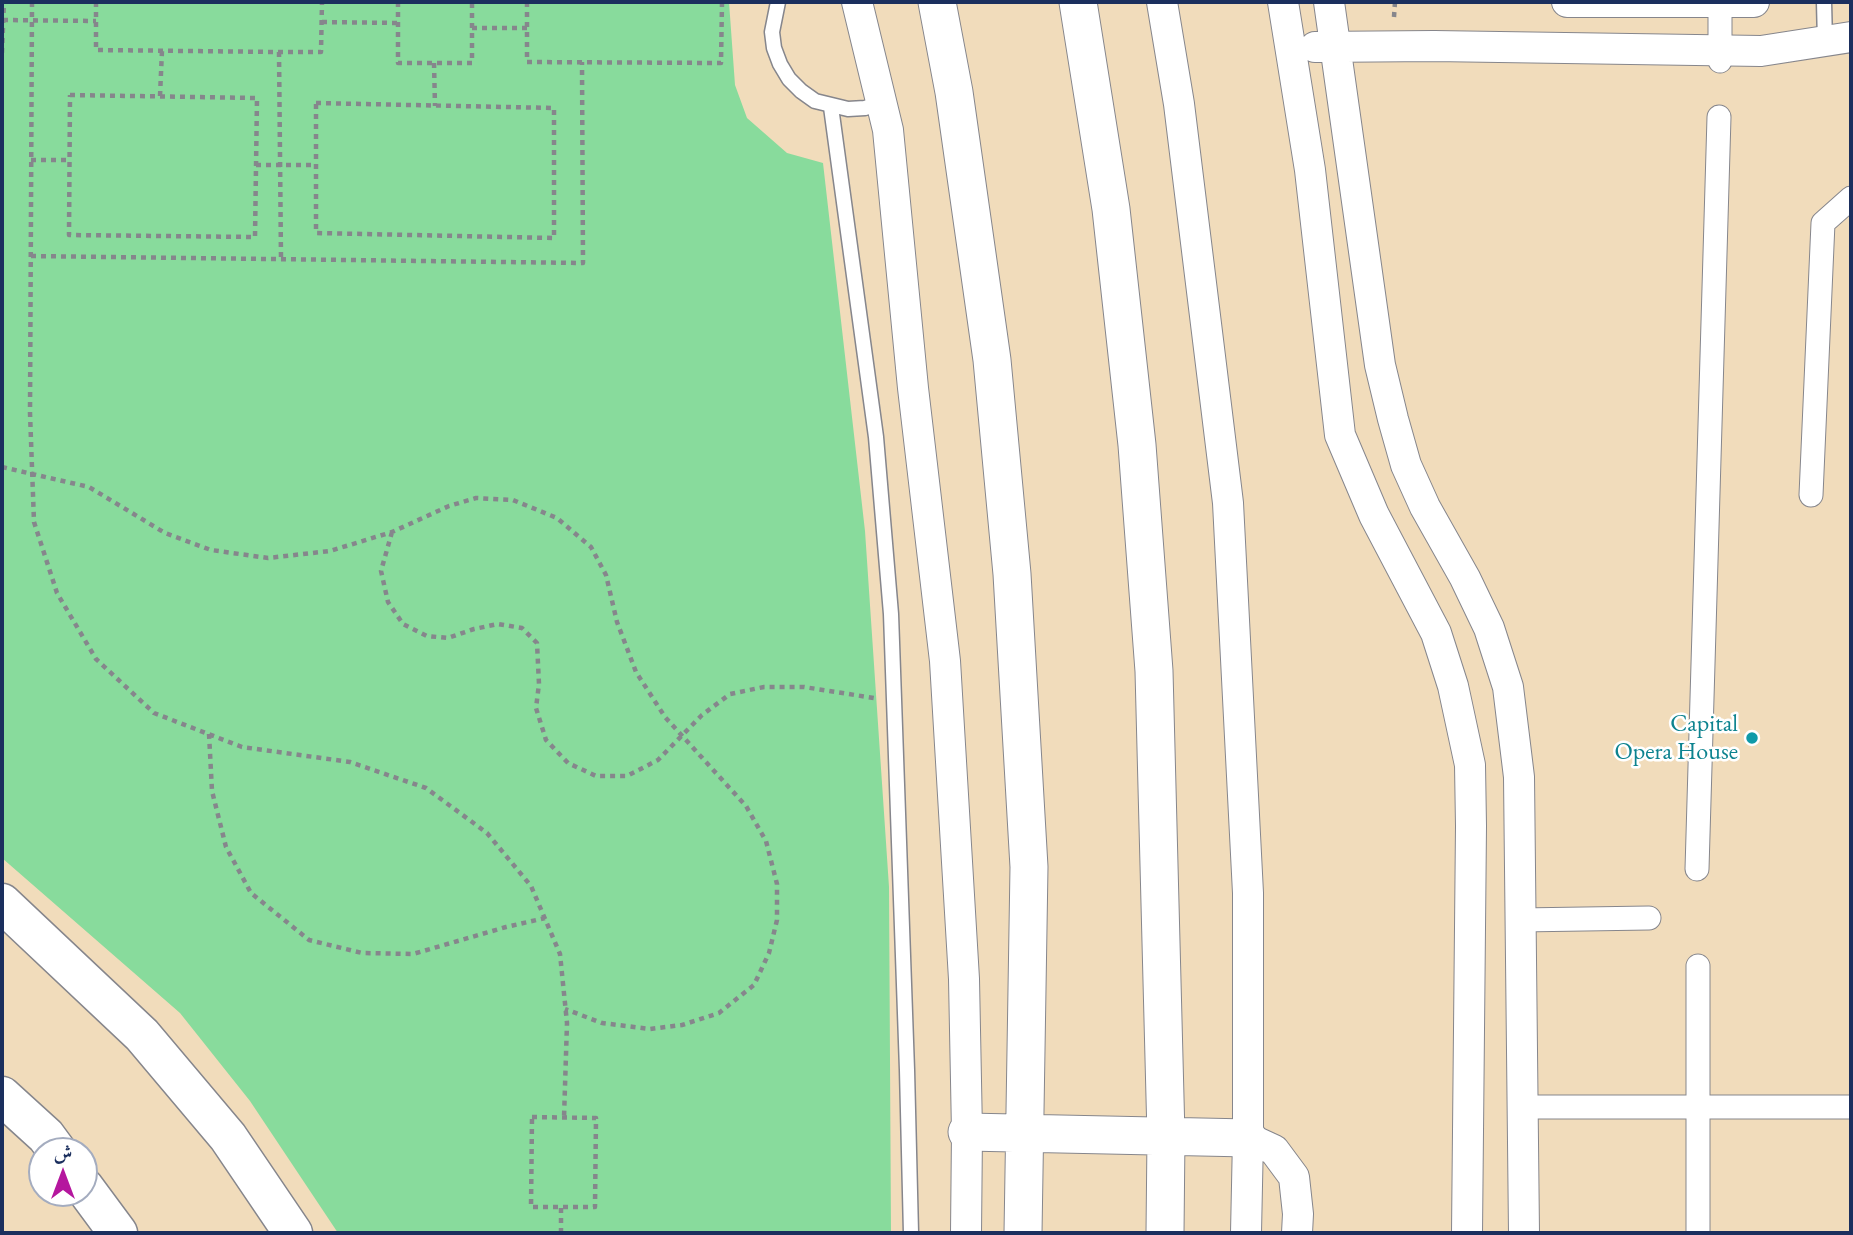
<!DOCTYPE html>
<html>
<head>
<meta charset="utf-8">
<style>
	body { margin:0 }
	#map { position:relative; width:1853px; height:1235px; overflow:hidden; background:#f1dcbb; font-family:"EB Garamond",Amiri,serif }
	canvas { display:block }
	.frame { position:absolute; inset:0; border:4px solid #1b2f5e; pointer-events:none }
	.north { position:absolute; left:28px; top:1137px; width:70px; height:70px; box-sizing:border-box; background:#fff; border:2px solid #a4acbf; border-radius:50%; rotate:0deg; font-size:19px; font-weight:700; line-height:28px; text-align:center; color:#1b2f5e }
	.north::after { content:''; display:block; margin:auto; width:24px; height:32px; background:#b5179e; clip-path:polygon(50% 0,100% 100%,50% 72%,0 100%) }
</style>
</head>
<body>
<div id="map">
<canvas width="1853" height="1235"></canvas>
<div class="frame"></div>
<div class="north">ش</div>
</div>
<script>
const ctx = document.querySelector('canvas').getContext('2d');
ctx.lineJoin = 'round';
function paint(path, color) {
  ctx.fillStyle = color;
  ctx.fill(path, 'evenodd');
}
function toPath(rows) {
  const path = new Path2D();
  for (const r of rows) {
    path.moveTo(r[0], r[1]);
    for (let i = 2; i < r.length; i += 2) path.lineTo(r[i], r[i + 1]);
  }
  return path;
}
function trace(path, color, width, dash) {
  ctx.strokeStyle = color;
  ctx.lineWidth = width;
  ctx.lineCap = dash ? 'butt' : 'round';
  ctx.setLineDash(dash || []);
  ctx.stroke(path);
}
function drawText(font, color, halo, rows, align = 'center') {
  ctx.font = font + ' "EB Garamond",serif';
  ctx.lineWidth = 5;
  ctx.setLineDash([]);
  ctx.textBaseline = 'middle';
  ctx.strokeStyle = halo;
  ctx.fillStyle = color;
  for (const [text, x, y, turn = 0] of rows) {
    ctx.save();
    ctx.translate(x, y);
    ctx.rotate((+turn || 0) * Math.PI / 180);
    ctx.textAlign = isNaN(turn) ? turn : align;
    if (halo) ctx.strokeText(text, 0, 0);
    ctx.fillText(text, 0, 0);
    ctx.restore();
  }
}
paint(toPath([
	[2,2,729,2,735,85,747,118,787,153,823,163,865,531,889,887,891,1233,338,1233,250,1101,180,1013,2,858]
]), '#88db9c');
const service = toPath([
	[778,2,772,32,774,48,780,64,789,79,801,91,815,101,848,109,865,108,881,103],
	[1824,2,1825,42],
	[831,107,876,437,891,614,907,1070,911,1233]
]);
const pedestrian = toPath([
	[1720,2,1720,61],
	[1811,495,1823,223,1851,198],
	[1697,869,1719,117],
	[1520,920,1649,918],
	[1698,966,1698,1233],
	[1522,1107,1851,1107]
]);
const minor = toPath([
	[857,2,888,130,913,388,945,661,964,979,967,1132,966,1233],
	[1162,2,1179,104,1228,503,1248,893,1248,1138,1246,1233],
	[1283,2,1310,170,1340,435,1374,515,1436,633,1453,686,1470,765,1471,826,1467,1233],
	[1329,2,1380,365,1393,419,1406,465,1425,507,1465,578,1489,628,1508,687,1519,777,1524,1233],
	[1567,2,1754,2],
	[1315,47,1434,46,1761,51,1851,37],
	[1248,1138,1274,1150,1294,1177,1298,1214,1297,1233]
]);
const tertiary = toPath([
	[937,2,954,92,992,360,1012,574,1029,867,1023,1233],
	[1078,2,1111,209,1137,445,1154,671,1166,1136,1165,1233],
	[967,1132,1248,1138]
]);
const trunk = toPath([
	[2,903,142,1035,228,1137,293,1233],
	[2,1096,46,1136,57,1151],
	[84,1187,118,1233]
]);
trace(service, '#86868c', 17);
trace(pedestrian, '#86868c', 25);
trace(minor, '#86868c', 32);
trace(tertiary, '#86868c', 39);
trace(trunk, '#86868c', 41);
trace(toPath([
	[32,2,30,413,34,522,57,593,96,659,154,713,242,747,350,762,426,788,487,833,531,886,560,954,567,1023,564,1118],
	[96,2,96,50,279,52,321,52,322,2],
	[398,2,398,63,472,63,472,2],
	[527,2,527,62,721,63,722,2],
	[1394,17,1395,2],
	[3,20,96,21],
	[322,22,398,23],
	[472,28,527,28],
	[279,52,281,259],
	[2,53,4,2],
	[434,63,435,106],
	[70,95,257,98,255,237,69,235,70,95],
	[160,96,162,50],
	[316,103,554,108,554,238,316,233,316,103],
	[31,160,70,160],
	[256,165,316,165],
	[31,256,583,263,582,62],
	[2,467,89,487,165,533,211,550,268,558,330,551,392,532,449,506,476,498,513,500,557,518,591,547,606,575,617,622,636,672,665,717,746,806,766,841,777,884,777,920,769,953,754,985,719,1013,682,1025,650,1029,602,1023,565,1009],
	[392,532,381,571,388,602,403,624,427,636,448,638,474,629,498,624,522,628,537,643,539,684,536,708,546,740,568,763,596,776,627,776,658,760,702,715,730,694,764,687,804,687,874,698],
	[209,734,212,791,226,847,251,893,309,940,362,953,413,954,506,927,545,918],
	[532,1117,596,1118,595,1207,531,1207,532,1117],
	[561,1233,561,1207]
]), '#86868c', 4.5, [5, 5]);
trace(service, '#fff', 14);
trace(pedestrian, '#fff', 23);
trace(minor, '#fff', 30);
trace(tertiary, '#fff', 37);
trace(trunk, '#fff', 38);
for (const [x, y, r, color] of [
	[1752,738,7,"#0f9aa8"]
]) {
  const dot = new Path2D();
  dot.arc(x, y, r, 0, 2 * Math.PI);
  ctx.fillStyle = color;
  ctx.fill(dot);
  trace(dot, '#fff', 2.5);
}
drawText('24px', '#0d838f', '#fff', [
	["Capital",1738,724],
	["Opera House",1738,752]
], 'right');
</script>
</body>
</html>
